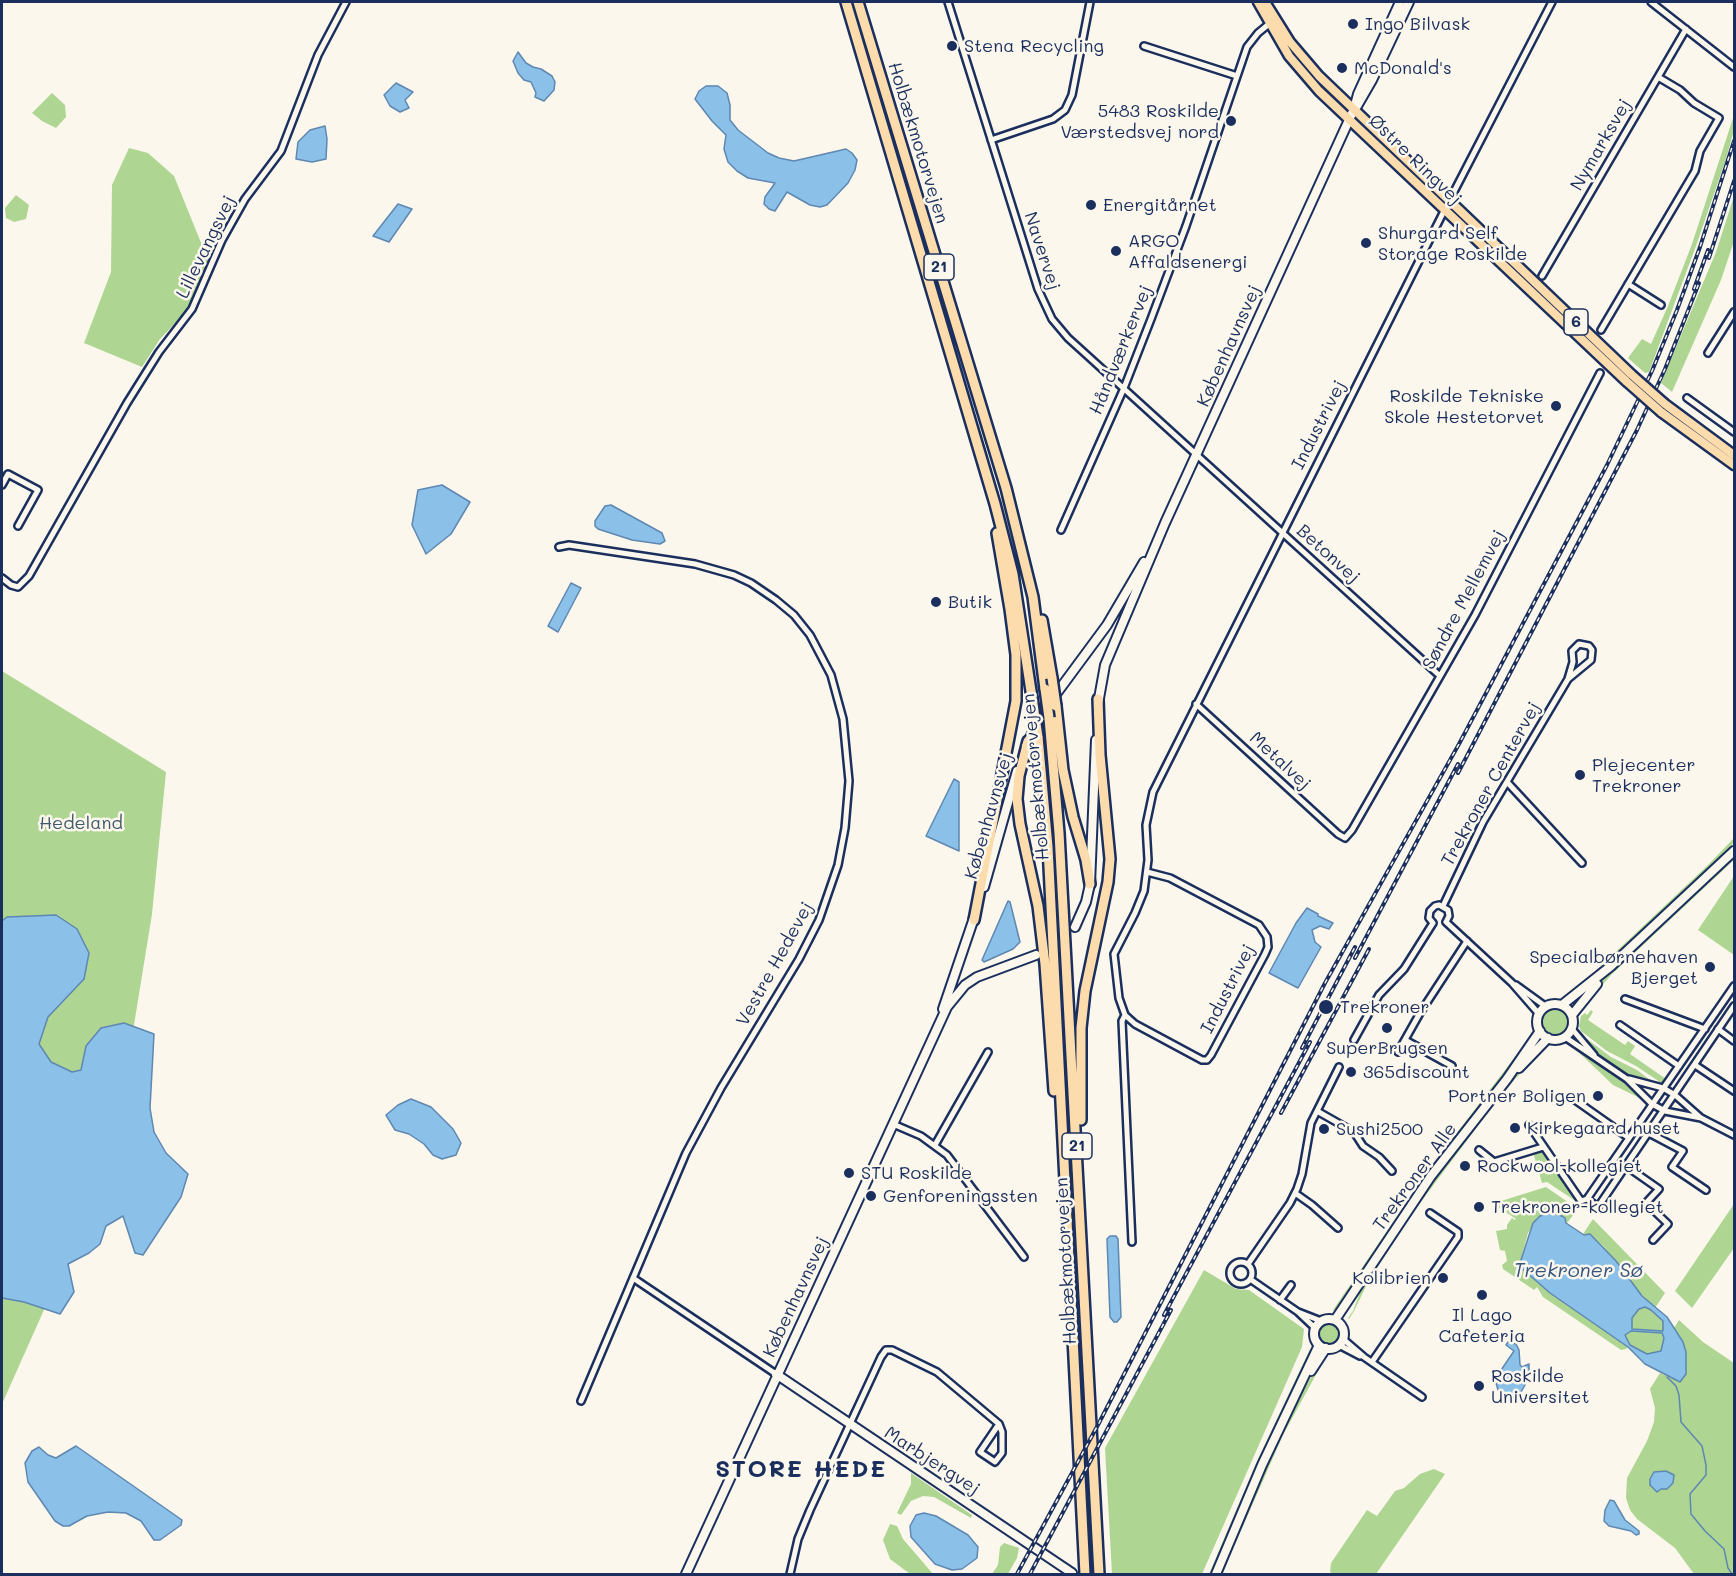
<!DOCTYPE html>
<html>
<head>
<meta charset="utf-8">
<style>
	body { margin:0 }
	#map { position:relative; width:1736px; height:1576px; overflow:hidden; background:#fbf7ec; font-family:Mali,sans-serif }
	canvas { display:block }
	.frame { position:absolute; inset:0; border:3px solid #1b2f5e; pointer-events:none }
</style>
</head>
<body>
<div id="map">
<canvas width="1736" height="1576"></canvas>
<div class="frame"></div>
</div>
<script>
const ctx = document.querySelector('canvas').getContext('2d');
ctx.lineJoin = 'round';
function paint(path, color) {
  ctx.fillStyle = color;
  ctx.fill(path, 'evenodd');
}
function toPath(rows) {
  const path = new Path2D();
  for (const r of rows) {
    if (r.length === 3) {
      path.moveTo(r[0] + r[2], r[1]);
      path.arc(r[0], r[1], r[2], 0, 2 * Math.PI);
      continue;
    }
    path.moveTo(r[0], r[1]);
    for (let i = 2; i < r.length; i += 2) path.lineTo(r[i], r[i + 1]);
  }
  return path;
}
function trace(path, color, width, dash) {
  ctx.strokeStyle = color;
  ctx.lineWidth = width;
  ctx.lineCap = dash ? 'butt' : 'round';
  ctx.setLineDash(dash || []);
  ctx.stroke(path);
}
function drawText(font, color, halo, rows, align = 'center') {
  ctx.font = font + ' Mali,sans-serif';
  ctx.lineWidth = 5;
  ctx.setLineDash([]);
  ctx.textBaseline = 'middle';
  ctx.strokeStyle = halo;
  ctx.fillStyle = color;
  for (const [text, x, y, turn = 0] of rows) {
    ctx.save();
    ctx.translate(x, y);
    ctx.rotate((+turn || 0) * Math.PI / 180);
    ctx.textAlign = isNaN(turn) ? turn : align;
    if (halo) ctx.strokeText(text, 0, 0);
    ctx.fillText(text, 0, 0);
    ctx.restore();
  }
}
paint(toPath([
	[52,93,65,105,66,117,56,128,42,121,32,113],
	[1734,115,1734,130,1726,159,1696,246,1649,372,1645,373,1628,358,1642,339,1651,344,1668,306,1692,244],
	[129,148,148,153,174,176,208,260,197,293,183,315,160,339,142,367,84,343,111,272,112,185],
	[16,195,29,205,26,219,14,222,6,218,5,208],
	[1734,196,1734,241,1721,280,1672,392,1661,383,1716,252],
	[2,671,166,772,152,914,133,1031,56,1283,2,1404],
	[1734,838,1732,846,1595,978,1568,997,1708,865],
	[1734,856,1734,860,1611,975,1581,1010,1579,1007,1604,978],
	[1734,876,1734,955,1698,930],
	[1555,1021,15],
	[1591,1010,1593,1012,1588,1020,1625,1045,1628,1041,1635,1046,1630,1054,1666,1079,1663,1084,1636,1066,1607,1051,1581,1031,1579,1026,1581,1016,1585,1013,1587,1015],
	[1579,1033,1611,1057,1637,1070,1650,1080,1630,1077,1618,1069,1596,1052,1578,1034],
	[1531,1036,1533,1038,1521,1056,1425,1180,1337,1312,1333,1310,1433,1164],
	[1571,1043,1633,1086,1648,1102,1613,1085,1570,1044],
	[1543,1046,1546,1048,1515,1079,1492,1107,1417,1207,1369,1280,1354,1311,1349,1319,1348,1318,1353,1311,1364,1282,1441,1169,1505,1087],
	[1539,1150,1545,1152,1580,1204,1547,1182,1542,1183,1533,1152],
	[1546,1187,1578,1209,1567,1223,1565,1218,1555,1213,1543,1214,1537,1218,1528,1233,1519,1266,1550,1293,1628,1347,1626,1349,1621,1350,1543,1297,1537,1287,1534,1290,1503,1269,1502,1265,1507,1261,1505,1251,1500,1250,1496,1231,1507,1229,1507,1225,1512,1218,1515,1220,1516,1219,1498,1207,1501,1201],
	[1734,1204,1734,1248,1692,1308,1675,1291],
	[1593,1219,1665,1293,1655,1308,1635,1288,1604,1247,1590,1234,1583,1234],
	[1204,1270,1236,1289,1249,1290,1304,1329,1302,1347,1202,1574,1112,1574,1105,1448],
	[1645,1307,1651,1310,1663,1321,1664,1344,1661,1351,1654,1355,1647,1355,1630,1345,1625,1335,1631,1331,1644,1332,1632,1329,1632,1318,1639,1309],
	[1679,1320,1703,1342,1734,1363,1734,1574,1694,1574,1675,1548,1637,1519,1630,1510,1626,1498,1627,1478,1647,1441,1654,1422,1655,1408,1650,1389,1660,1373,1680,1382,1683,1342,1674,1328],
	[1330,1334,12],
	[1310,1349,1312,1350,1301,1375,1257,1469,1212,1574,1209,1574,1258,1459],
	[1323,1356,1325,1358,1283,1435,1222,1574,1219,1574,1269,1457,1293,1409],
	[1434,1469,1445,1474,1376,1574,1333,1574,1330,1572,1331,1563,1367,1510,1377,1516,1395,1491,1404,1488,1420,1474],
	[911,1473,972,1515,971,1518,934,1497,923,1496,911,1501,901,1515,897,1513,911,1484],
	[890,1524,897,1526,903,1539,933,1574,910,1574,890,1559,883,1540],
	[1004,1543,1019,1548,1017,1558,1008,1574,992,1574,998,1565,1000,1547]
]), '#aed692');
const water = toPath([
	[518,52,526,63,533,67,541,69,552,76,555,82,554,90,544,101,535,97,536,93,531,82,524,80,518,73,513,61,518,52],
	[396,83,413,92,405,100,409,108,400,112,390,106,384,95,396,83],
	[706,86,718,86,727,93,730,105,730,120,738,130,768,153,779,158,794,161,846,149,852,153,857,160,855,170,848,183,827,205,820,207,810,205,787,192,775,211,769,209,764,204,765,197,775,183,748,178,737,171,728,162,724,149,726,135,712,121,695,99,699,91,706,86],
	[325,126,327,139,326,159,312,162,296,159,298,142,310,130,325,126],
	[398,204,412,209,389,242,373,236,398,204],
	[442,485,470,502,451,534,426,554,412,525,418,490,442,485],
	[611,505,662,533,665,541,660,544,632,540,598,529,595,526,595,521,605,506,611,505],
	[571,583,581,588,558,632,548,626,571,583],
	[954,779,959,782,959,851,926,836,954,779],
	[1008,901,1010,902,1020,942,1013,949,984,962,982,960,1008,901],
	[1307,908,1318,914,1318,916,1333,923,1329,929,1320,926,1312,930,1315,942,1321,947,1298,988,1269,973,1296,923,1307,908],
	[56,915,77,929,89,953,84,979,48,1017,39,1044,51,1062,72,1072,81,1070,86,1046,101,1028,124,1023,154,1034,150,1108,154,1132,166,1153,188,1174,181,1197,143,1255,135,1253,123,1216,106,1226,100,1244,89,1253,68,1264,74,1292,60,1314,24,1302,2,1298,2,921,7,917,56,915],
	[411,1099,431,1107,453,1129,461,1143,456,1155,442,1159,433,1155,424,1144,409,1134,395,1130,386,1115,398,1105,411,1099],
	[1551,1213,1562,1216,1565,1218,1566,1223,1584,1235,1590,1234,1616,1261,1642,1296,1667,1317,1683,1342,1686,1352,1686,1374,1680,1382,1645,1364,1628,1347,1550,1293,1519,1266,1533,1223,1540,1216,1551,1213],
	[1645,1307,1651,1310,1663,1321,1663,1331,1632,1329,1632,1318,1639,1309,1645,1307],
	[1631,1331,1662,1333,1664,1338,1661,1351,1647,1354,1630,1345,1625,1335,1631,1331],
	[1110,1236,1116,1236,1118,1239,1121,1317,1117,1322,1114,1322,1110,1317,1107,1239,1110,1236],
	[1508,1342,1516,1344,1519,1350,1520,1365,1522,1367,1529,1364,1529,1370,1525,1385,1521,1392,1515,1396,1507,1397,1498,1390,1495,1379,1514,1351,1506,1345,1508,1342],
	[76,1446,182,1520,181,1525,160,1540,154,1540,141,1521,126,1513,108,1512,87,1516,69,1526,63,1526,55,1521,28,1482,25,1463,32,1451,39,1447,48,1455,56,1458,76,1446],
	[1666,1471,1674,1475,1673,1483,1667,1489,1661,1489,1657,1492,1650,1485,1650,1479,1654,1472,1666,1471],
	[1610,1500,1614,1501,1625,1520,1639,1531,1639,1534,1636,1535,1631,1531,1609,1526,1604,1521,1605,1510,1610,1500],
	[924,1513,936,1516,968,1535,978,1547,977,1558,962,1569,952,1570,935,1564,911,1537,910,1526,916,1515,924,1513]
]);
paint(water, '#8bc1e9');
trace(water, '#5e87b1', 1.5);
trace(toPath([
	[1667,1377,1676,1386,1679,1395,1681,1422,1702,1446,1706,1465,1706,1475,1690,1494,1691,1514,1705,1531,1724,1549,1728,1568,1732,1574]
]), '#5e87b1', 1.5);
const street = toPath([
	[948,2,1038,289,1052,319,1068,338,1089,357,1440,676],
	[1651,2,1734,67],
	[1144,46,1237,76],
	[991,140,1053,119,1065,110,1072,95,1090,2],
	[1542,276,1686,29],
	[1628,284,1661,305],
	[1601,330,1695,171,1700,151,1719,118,1694,103,1680,90,1658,77],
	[1708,353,1734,312],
	[1687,398,1734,432],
	[2,485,8,474,38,490,18,526],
	[1061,530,1124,388,1151,319,1186,226,1247,47,1258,33,1269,24],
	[559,547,569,545,695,564,734,575,751,583,776,600,794,615,810,635,831,675,843,719,849,781,845,828,838,865,819,920,799,959,721,1088,686,1153,581,1401],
	[2,578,11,585,18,587,29,576,127,403,159,352,192,309,222,240,245,199,281,151,318,55,346,2],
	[1196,704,1338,834,1345,838,1352,830,1475,615,1600,373],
	[1507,782,1582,863],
	[1147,872,1170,878,1259,925,1267,937,1268,947,1265,954,1211,1055,1207,1060,1202,1060,1135,1024,1125,1015,1119,998,1114,954,1135,913,1144,891,1148,860,1146,825,1153,792,1444,211,1552,2],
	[1443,906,1483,822,1568,679,1573,662,1572,651,1579,644,1589,646,1592,650,1591,660,1568,679],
	[1446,922,1512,983,1539,1014],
	[1433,923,1429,918,1430,911,1435,906,1439,905,1448,910,1449,916,1446,922],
	[1516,985,1545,1006],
	[1625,999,1705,1029],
	[1125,1015,1122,1021,1132,1242],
	[1620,1025,1679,1066],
	[1572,1029,1594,1055],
	[1718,1029,1734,1041],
	[1565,1037,1627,1079,1652,1104,1665,1111,1701,1118],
	[1354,1040,1379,995,1404,969,1433,923],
	[1405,1040,1452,1066],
	[1398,1052,1420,1013,1467,941],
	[1695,1065,1734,1091],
	[1629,1079,1663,1088,1675,1095,1701,1118,1734,1135],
	[1575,1100,1629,1138],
	[1317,1111,1354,1132,1363,1146,1379,1157,1392,1171],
	[893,1124,921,1136,947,1155,1024,1257],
	[1529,1125,1581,1201,1587,1199,1598,1207,1734,1006],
	[1649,1133,1683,1151,1672,1167,1706,1190],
	[935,1145,988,1052],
	[1479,1150,1494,1162,1543,1147],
	[1626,1166,1659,1189,1646,1203,1668,1224,1653,1240],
	[1295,1193,1312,1205,1338,1228],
	[1587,1199,1734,986],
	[1241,1273,11],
	[1248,1264,1290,1203,1297,1189,1302,1174,1311,1123,1339,1067],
	[633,1278,776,1374],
	[1250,1279,1298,1312,1321,1321],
	[1280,1300,1291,1285],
	[1298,1312,1315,1328],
	[1343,1339,1364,1357,1422,1397],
	[1339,1345,1360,1356],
	[1372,1362,1458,1237,1458,1232,1430,1213],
	[790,1574,798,1539,810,1510,881,1357,886,1350,892,1350,937,1372,999,1424,1002,1432,1002,1453,995,1462,980,1452,999,1424]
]);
const secondary = toPath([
	[1357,106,1372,80,1409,2],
	[1098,704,1105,665,1165,523,1354,109,1358,94,1400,2],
	[1026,746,1042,713,1107,625,1144,562],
	[984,887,1017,771],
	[1075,927,1086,902,1090,884,1096,740],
	[1555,1022,18],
	[1562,1005,1611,966,1734,851],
	[943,1009,975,915],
	[1572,1015,1597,984],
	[1519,1068,1548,1038],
	[1329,1334,15],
	[1335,1320,1431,1176,1507,1079,1540,1031],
	[1311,1371,1326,1348],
	[776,1374,1072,1573],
	[686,1574,947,1007,965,985,977,977,1036,955],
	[1216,1574,1262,1465,1319,1345]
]);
const primary = toPath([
	[1258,2,1289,56,1319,91,1627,382],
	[1265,2,1290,42,1319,76,1632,375],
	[1665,404,1734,455],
	[1661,412,1734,465]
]);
const highway = toPath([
	[846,2,995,504,1013,574,1033,704],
	[858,2,1006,488,1033,597,1045,689],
	[1042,620,1052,678],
	[1056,706,1063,770,1073,817,1086,860,1090,884],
	[1049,718,1059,833,1099,1574],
	[1038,737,1048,847,1085,1574],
	[1028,741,1019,776,1017,799,1020,824,1038,906,1045,964,1054,1091],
	[974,920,1016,701,1016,655,1010,609,997,533],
	[1081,1120,1081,1028,1085,991,1108,882,1110,859,1100,755,1098,699]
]);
trace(street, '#1b2f5e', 10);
trace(secondary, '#1b2f5e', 12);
trace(primary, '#1b2f5e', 13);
trace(highway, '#1b2f5e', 14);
trace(street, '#fbf7ec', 5);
trace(secondary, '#fbf7ec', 8);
trace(primary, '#fcdcac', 8);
trace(highway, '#fcdcac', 9);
const rail = toPath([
	[1709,258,1734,181],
	[1694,289,1708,250],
	[1458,773,1637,430,1665,369,1699,283],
	[1355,958,1458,764],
	[1302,1048,1355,947],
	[1281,1113,1369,949],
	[1164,1315,1310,1042],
	[1017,1574,1099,1423,1325,983,1459,744,1607,465,1652,371,1677,310,1700,247,1734,141],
	[1030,1574,1171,1310]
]);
trace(rail, '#1b2f5e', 4);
trace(rail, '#fbf7ec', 1.5, [4.5]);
const primaryBridge = toPath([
	[1632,375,1665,404],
	[1627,382,1661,412]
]);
const highwayBridge = toPath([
	[1052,678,1056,706],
	[1045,689,1049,718],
	[1033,704,1038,737]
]);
trace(primaryBridge, '#1b2f5e', 13, []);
trace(highwayBridge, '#1b2f5e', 14, []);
trace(primaryBridge, '#fcdcac', 8);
trace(highwayBridge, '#fcdcac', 9);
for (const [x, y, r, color] of [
	[1353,24,6,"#1b2f5e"],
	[952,46,6,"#1b2f5e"],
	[1342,68,6,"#1b2f5e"],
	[1231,121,6,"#1b2f5e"],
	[1091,205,6,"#1b2f5e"],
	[1366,243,6,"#1b2f5e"],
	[1116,251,6,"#1b2f5e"],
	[1556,406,6,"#1b2f5e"],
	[936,602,6,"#1b2f5e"],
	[1580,775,6,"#1b2f5e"],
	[1710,967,6,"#1b2f5e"],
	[1326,1007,8,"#1b2f5e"],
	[1387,1028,6,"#1b2f5e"],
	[1351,1072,6,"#1b2f5e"],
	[1598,1096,6,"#1b2f5e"],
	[1515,1128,6,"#1b2f5e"],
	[1324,1129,6,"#1b2f5e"],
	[1465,1166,6,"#1b2f5e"],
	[849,1173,6,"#1b2f5e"],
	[871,1196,6,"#1b2f5e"],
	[1479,1207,6,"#1b2f5e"],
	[1443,1278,6,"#1b2f5e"],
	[1482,1295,6,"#1b2f5e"],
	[1479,1386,6,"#1b2f5e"]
]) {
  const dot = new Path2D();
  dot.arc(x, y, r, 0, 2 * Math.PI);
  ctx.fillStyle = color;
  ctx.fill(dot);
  trace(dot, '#fbf7ec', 2);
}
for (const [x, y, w] of [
	[939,267,30],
	[1576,322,24],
	[1077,1146,30]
]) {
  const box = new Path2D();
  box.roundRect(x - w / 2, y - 13, w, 26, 4.5);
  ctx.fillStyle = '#fbf7ec';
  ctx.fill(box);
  trace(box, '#1b2f5e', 1.5);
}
drawText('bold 16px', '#1b2f5e', null, [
	["21",939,267],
	["6",1576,322],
	["21",1077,1146]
]);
drawText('18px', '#1b2f5e', '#fbf7ec', [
	["Ingo Bilvask",1365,24],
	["Stena Recycling",964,46],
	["McDonald's",1354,68],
	["5483 Roskilde",1219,111,"right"],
	["Værstedsvej nord",1219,132,"right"],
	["Energitårnet",1103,205],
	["Shurgard Self",1378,233],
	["Storage Roskilde",1378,254],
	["ARGO",1128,241],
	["Affaldsenergi",1128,262],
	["Roskilde Tekniske",1544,396,"right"],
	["Skole Hestetorvet",1544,417,"right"],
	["Butik",948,602],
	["Plejecenter",1592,765],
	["Trekroner",1592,786],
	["Specialbørnehaven",1698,957,"right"],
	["Bjerget",1698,978,"right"],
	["Trekroner",1340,1007],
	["SuperBrugsen",1387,1048,"center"],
	["365discount",1363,1072],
	["Portner Boligen",1586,1096,"right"],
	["Kirkegaard huset",1527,1128],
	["Sushi2500",1336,1129],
	["Rockwool-kollegiet",1477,1166],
	["STU Roskilde",861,1173],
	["Genforeningssten",883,1196],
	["Trekroner-kollegiet",1491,1207],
	["Kolibrien",1431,1278,"right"],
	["Il Lago",1482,1315,"center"],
	["Cafeteria",1482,1336,"center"],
	["Roskilde",1491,1376],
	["Universitet",1491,1397]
], 'left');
drawText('18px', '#1b2f5e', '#fbf7ec', [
	["Holbækmotorvejen",918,143,73],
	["Nymarksvej",1601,145,-60],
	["Østre Ringvej",1415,160,44],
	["Lillevangsvej",206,247,-64],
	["Navervej",1042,251,72],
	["Københavnsvej",1229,346,-66],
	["Håndværkervej",1121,350,-68],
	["Industrivej",1319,425,-63],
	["Betonvej",1328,554,42],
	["Søndre Mellemvej",1464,600,-62],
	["Metalvej",1280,761,43],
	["Holbækmotorvejen",1036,777,-95],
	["Trekroner Centervej",1491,784,-61],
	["Københavnsvej",989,816,-74],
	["Vestre Hedevej",775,964,-61],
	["Industrivej",1228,989,-63],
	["Trekroner Alle",1415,1177,-54],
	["Holbækmotorvejen",1066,1261,-93],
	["Københavnsvej",796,1297,-65],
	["Marbjergvej",932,1461,33]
]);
drawText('18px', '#40596b', '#fbf7ec', [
	["Hedeland",81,823]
]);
drawText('italic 20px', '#375481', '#fbf7ec', [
	["Trekroner Sø",1578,1271]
]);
ctx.letterSpacing = '1.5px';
drawText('bold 24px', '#1b2f5e', '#fbf7ec', [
	["STORE HEDE",801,1470]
]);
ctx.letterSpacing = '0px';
</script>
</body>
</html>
